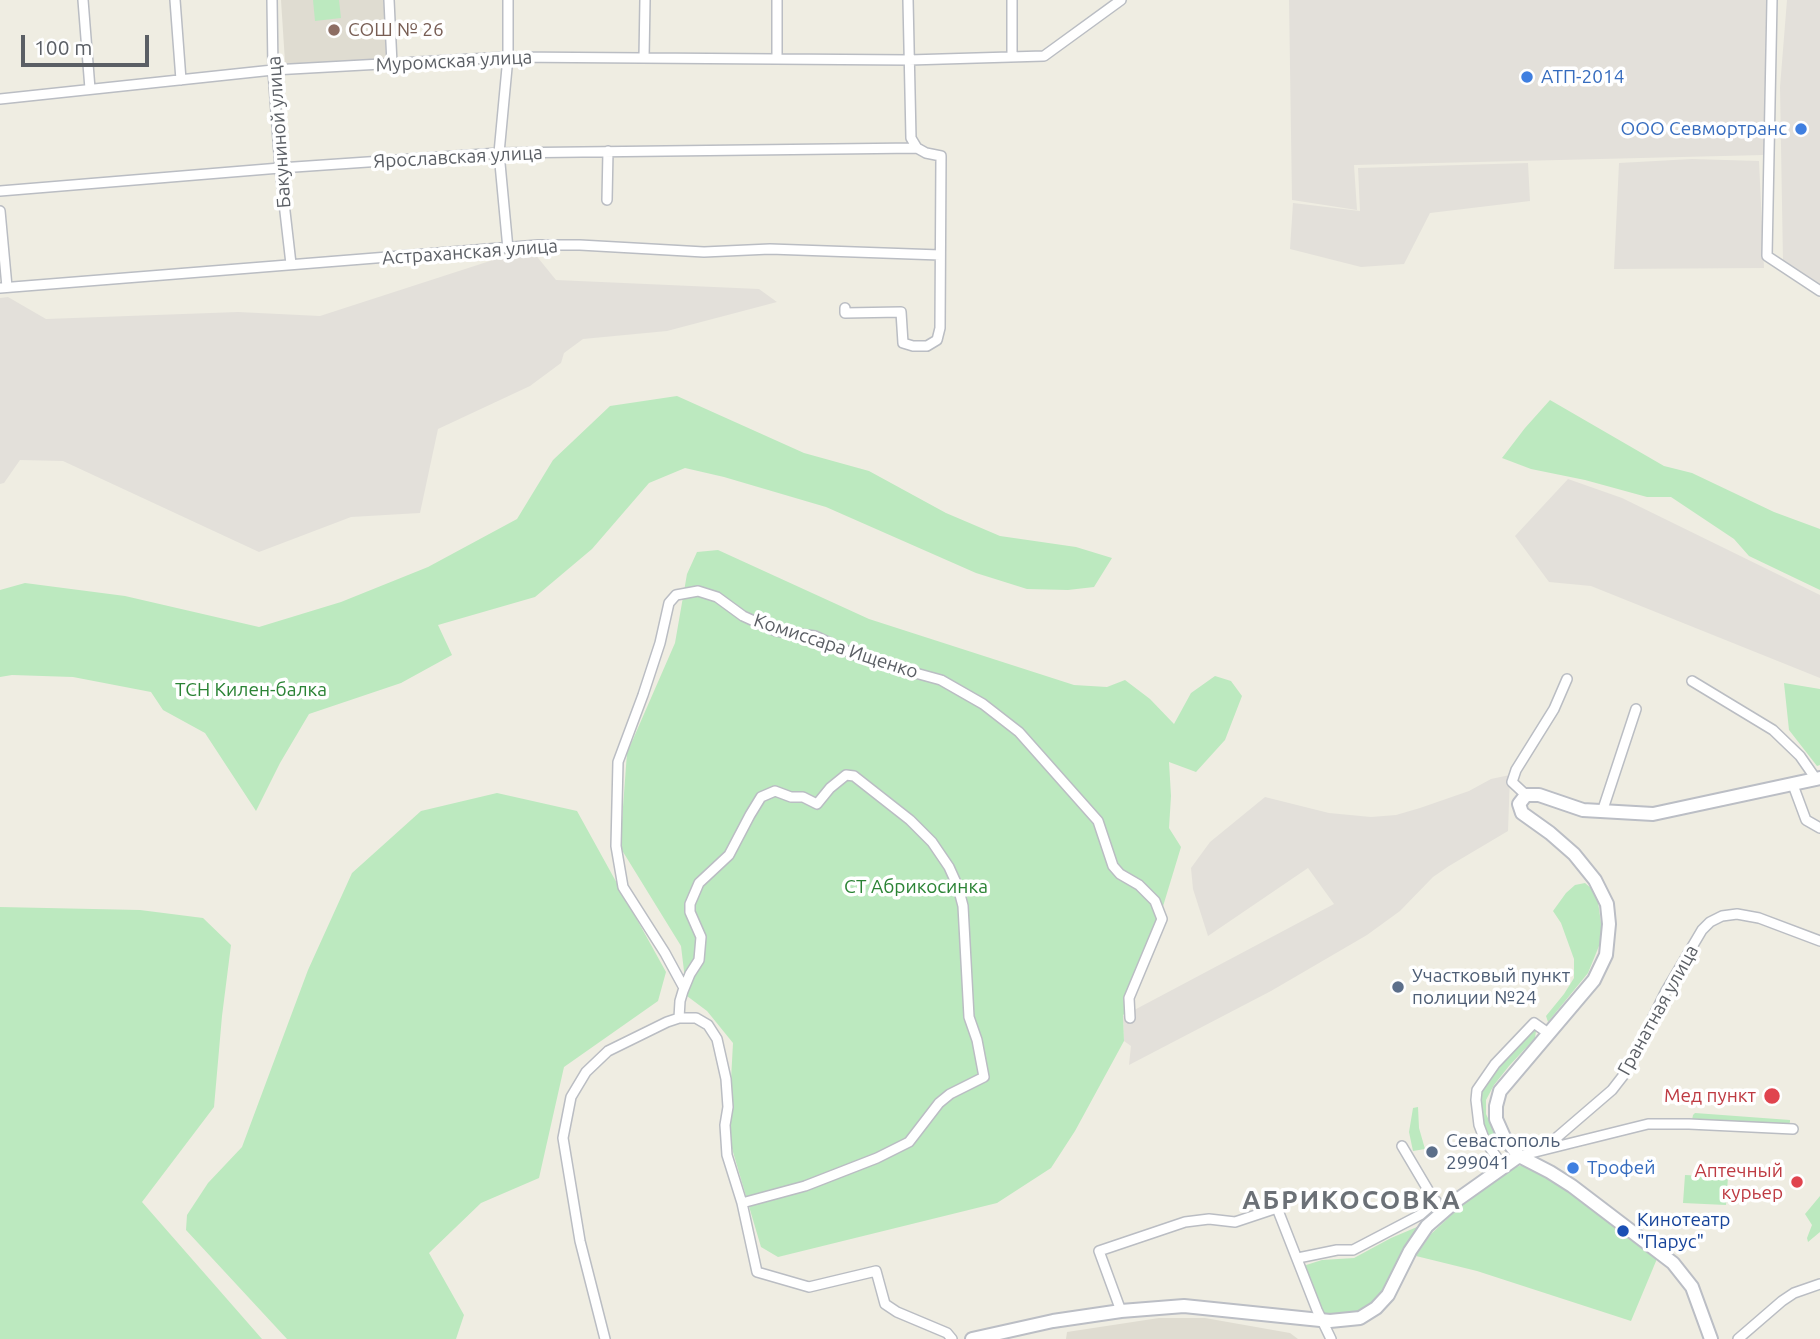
<!DOCTYPE html>
<html>
<head>
<meta charset="utf-8">
<style>
	body { margin:0 }
	#map { position:relative; width:1820px; height:1339px; overflow:hidden; background:#efede2; font-family:Ubuntu,sans-serif }
	canvas { display:block }
	.scale { position:absolute; left:21px; top:35px; width:128px; height:32px; box-sizing:border-box; border:4px solid #5b5f65; border-top:0; padding-left:9px; font-size:21px; line-height:24px; white-space:nowrap; color:#5b5f65; -webkit-text-stroke:5px #fff; paint-order:stroke }
</style>
</head>
<body>
<div id="map">
<canvas width="1820" height="1339"></canvas>
<div class="scale">100 m</div>
</div>
<script>
const ctx = document.querySelector('canvas').getContext('2d');
ctx.lineJoin = 'round';
function paint(path, color) {
  ctx.fillStyle = color;
  ctx.fill(path, 'evenodd');
}
function toPath(rows) {
  const path = new Path2D();
  for (const r of rows) {
    path.moveTo(r[0], r[1]);
    for (let i = 2; i < r.length; i += 2) path.lineTo(r[i], r[i + 1]);
  }
  return path;
}
function trace(path, color, width, dash) {
  ctx.strokeStyle = color;
  ctx.lineWidth = width;
  ctx.lineCap = dash ? 'butt' : 'round';
  ctx.setLineDash(dash || []);
  ctx.stroke(path);
}
function drawText(font, color, halo, rows, align = 'center') {
  ctx.font = font + ' Ubuntu,sans-serif';
  ctx.lineWidth = 7;
  ctx.setLineDash([]);
  ctx.textBaseline = 'middle';
  ctx.strokeStyle = halo;
  ctx.fillStyle = color;
  for (const [text, x, y, turn = 0] of rows) {
    ctx.save();
    ctx.translate(x, y);
    ctx.rotate((+turn || 0) * Math.PI / 180);
    ctx.textAlign = isNaN(turn) ? turn : align;
    if (halo) ctx.strokeText(text, 0, 0);
    ctx.fillText(text, 0, 0);
    ctx.restore();
  }
}
paint(toPath([
	[1289,0,1766,0,1764,155,1354,165,1357,210,1292,200],
	[1787,0,1820,0,1820,285,1783,262,1780,87],
	[1692,159,1759,161,1764,268,1614,269,1619,163],
	[1528,163,1530,201,1430,213,1404,264,1361,267,1290,249,1293,203,1360,211,1358,168],
	[530,248,556,280,759,289,777,302,667,331,583,339,564,353,561,363,530,386,438,429,420,513,351,517,259,552,63,461,20,460,4,483,0,484,0,298,8,297,46,319,238,312,320,316],
	[1568,479,1622,498,1820,595,1820,678,1591,586,1549,582,1515,536],
	[1510,775,1508,831,1449,866,1433,877,1400,911,1367,935,1271,991,1129,1065,1131,1046,1124,1041,1123,1016,1334,904,1308,868,1208,936,1193,889,1191,868,1210,842,1265,797,1329,813,1371,817,1396,815,1420,808,1469,791,1491,779]
]), '#e3e0da');
paint(toPath([
	[281,0,384,0,386,59,287,64,285,62],
	[1159,1318,1205,1318,1290,1333,1298,1339,1066,1339,1067,1332]
]), '#dfdcd1');
paint(toPath([
	[313,0,339,0,341,18,315,21],
	[677,396,804,453,869,471,946,513,1000,536,1076,547,1112,558,1094,587,1068,590,1027,589,976,573,826,507,724,477,685,468,649,483,592,549,535,597,438,625,452,655,401,683,309,714,280,763,256,811,205,733,163,710,151,692,73,677,12,675,0,677,0,590,25,583,125,596,259,627,341,602,428,567,517,519,553,460,610,406],
	[1550,400,1664,466,1692,473,1774,512,1820,529,1820,590,1749,556,1734,539,1671,497,1647,497,1585,480,1531,469,1502,458,1525,428],
	[718,550,869,619,1074,685,1107,687,1125,680,1150,699,1174,724,1191,693,1215,676,1231,681,1242,696,1225,740,1196,772,1169,762,1171,796,1169,828,1181,847,1144,969,1123,1016,1124,1041,1075,1131,1051,1168,997,1203,778,1257,761,1247,728,1135,733,1043,707,1011,687,996,681,946,620,847,627,753,675,643,687,574,697,552],
	[1784,683,1820,689,1820,765,1817,766,1789,730],
	[497,793,577,811,666,972,658,1001,564,1067,539,1178,481,1203,429,1253,464,1315,456,1339,287,1339,186,1230,187,1215,208,1183,242,1147,308,970,352,873,421,811],
	[1585,883,1592,889,1598,902,1601,923,1601,941,1588,973,1548,1022,1546,1016,1564,994,1574,978,1574,959,1561,923,1553,911,1566,893,1575,885],
	[0,907,140,910,203,918,231,945,222,1016,214,1107,142,1202,262,1339,0,1339],
	[1533,1029,1535,1029,1536,1031,1535,1038,1509,1066,1494,1085,1486,1100,1486,1114,1493,1129,1505,1147,1505,1150,1495,1149,1484,1133,1479,1113,1481,1089,1497,1068],
	[1418,1107,1419,1128,1425,1149,1413,1151,1409,1132,1413,1108],
	[1695,1113,1790,1120,1790,1122,1789,1124,1692,1120,1693,1115],
	[1524,1165,1535,1167,1609,1219,1613,1226,1624,1236,1659,1254,1631,1321,1477,1271,1416,1256,1431,1234,1461,1206,1515,1167],
	[1685,1175,1728,1177,1726,1205,1683,1203],
	[1820,1196,1820,1232,1808,1242,1807,1238,1812,1225,1805,1214],
	[1417,1227,1419,1231,1374,1308,1349,1317,1334,1317,1322,1312,1303,1266,1322,1260,1354,1258,1391,1238]
]), '#bce9bf');
const street = toPath([
	[83,0,90,89],
	[175,0,181,80],
	[272,0,273,70,280,168,291,264],
	[389,0,392,64],
	[1012,0,1012,57],
	[1772,0,1767,256,1820,291],
	[644,58,645,0],
	[777,59,777,0],
	[0,99,273,70,508,57,909,60,1044,56,1121,0],
	[0,191,280,168,499,153,917,148],
	[607,200,608,151],
	[0,211,7,287],
	[508,249,499,153,508,57,508,0],
	[0,288,538,245,580,245,704,252,770,249,940,255],
	[845,308,845,313,901,312,903,343,913,346,927,346,937,340,940,328,941,156,926,153,917,148,911,138,908,0],
	[1692,681,1773,730,1800,756,1816,779],
	[1793,785,1806,820,1820,828],
	[1526,795,1512,782,1516,770,1554,709,1567,679],
	[1602,812,1636,709],
	[684,988,665,953,623,887,616,846,618,762,643,695,660,643,669,603,676,595,698,591,717,597,743,616,776,631,815,636,864,659,941,680,983,704,1019,732,1098,821,1113,866,1120,874,1139,885,1155,901,1162,919,1129,998,1130,1018],
	[679,1018,680,1001,683,991,690,974,699,960,701,937,690,912,690,904,699,883,729,855,750,815,761,797,775,791,791,797,803,797,817,804,830,788,846,775,854,776,910,820,932,842,949,867,958,887,963,906,969,1017,977,1040,984,1077,950,1094,939,1103,909,1142,877,1158,805,1186,742,1203],
	[1402,1146,1437,1205],
	[1552,1147,1555,1139,1612,1090,1626,1072,1666,991,1702,930,1710,922,1722,916,1737,914,1759,918,1820,941],
	[1519,1156,1648,1124,1689,1124,1793,1129],
	[1503,1166,1485,1141,1479,1125,1476,1100,1477,1090,1495,1064,1534,1023,1548,1033],
	[1298,1258,1337,1250,1353,1250,1420,1215,1436,1201],
	[1121,1311,1099,1251,1185,1222,1209,1219,1235,1222,1277,1208,1317,1310,1331,1339],
	[605,1339,580,1241,563,1138,571,1097,586,1072,608,1051,667,1022,679,1018,696,1018,708,1025,717,1039,726,1079,728,1107,725,1125,727,1155,742,1203,757,1272,809,1287,876,1271,885,1304,897,1312,947,1333,952,1339],
	[1738,1339,1782,1301,1794,1293,1820,1284]
]);
const secondary = toPath([
	[972,1339,1053,1321,1121,1311,1184,1306,1330,1321,1360,1318,1376,1308,1388,1295,1410,1251,1427,1226,1457,1200,1519,1156],
	[1711,1339,1692,1287,1673,1263,1572,1186,1550,1172,1519,1156,1504,1137,1496,1119,1496,1106,1500,1091,1594,980,1606,955,1609,924,1607,904,1595,880,1574,854,1550,833,1522,813,1519,804,1526,795,1539,795,1583,810,1653,814,1820,778]
]);
trace(street, '#babdc3', 12);
trace(secondary, '#bbbec5', 16);
trace(street, '#fff', 9);
trace(secondary, '#fff', 12);
for (const [x, y, r, color] of [
	[334,30,7,"#8d6e63"],
	[1527,77,7,"#3f7fe0"],
	[1801,129,7,"#3f7fe0"],
	[1398,987,7,"#5c6f8a"],
	[1772,1096,9,"#e0444e"],
	[1432,1152,7,"#5c6f8a"],
	[1573,1168,7,"#3f7fe0"],
	[1797,1182,7,"#e0444e"],
	[1623,1231,7,"#1a4fb4"]
]) {
  const dot = new Path2D();
  dot.arc(x, y, r, 0, 2 * Math.PI);
  ctx.fillStyle = color;
  ctx.fill(dot);
  trace(dot, '#fff', 2.5);
}
drawText('19px', '#785e54', '#fff', [
	["СОШ № 26",348,30]
], 'left');
drawText('19px', '#5b5f65', '#fff', [
	["Муромская улица",454,61,-3],
	["Бакуниной улица",279,132,-94],
	["Ярославская улица",458,157,-3],
	["Астраханская улица",470,252,-4],
	["Комиссара Ищенко",836,646,18],
	["Гранатная улица",1658,1010,-61]
]);
drawText('19px', '#366cbe', '#fff', [
	["АТП-2014",1541,77],
	["ООО Севмортранс",1787,129,"right"],
	["Трофей",1587,1168]
], 'left');
drawText('19px', '#2b8335', '#fff', [
	["ТСН Килен-балка",251,690],
	["СТ Абрикосинка",916,887]
]);
drawText('19px', '#4e5e75', '#fff', [
	["Участковый пункт",1412,976],
	["полиции №24",1412,998],
	["Севастополь",1446,1141],
	["299041",1446,1163]
], 'left');
drawText('19px', '#be3a42', '#fff', [
	["Мед пункт",1756,1096],
	["Аптечный",1783,1171],
	["курьер",1783,1193]
], 'right');
drawText('19px', '#164399', '#fff', [
	["Кинотеатр",1637,1220],
	["\"Парус\"",1637,1242]
], 'left');
ctx.letterSpacing = '2px';
drawText('bold 26px', '#6c7177', '#fff', [
	["АБРИКОСОВКА",1352,1200]
]);
ctx.letterSpacing = '0px';
</script>
</body>
</html>
